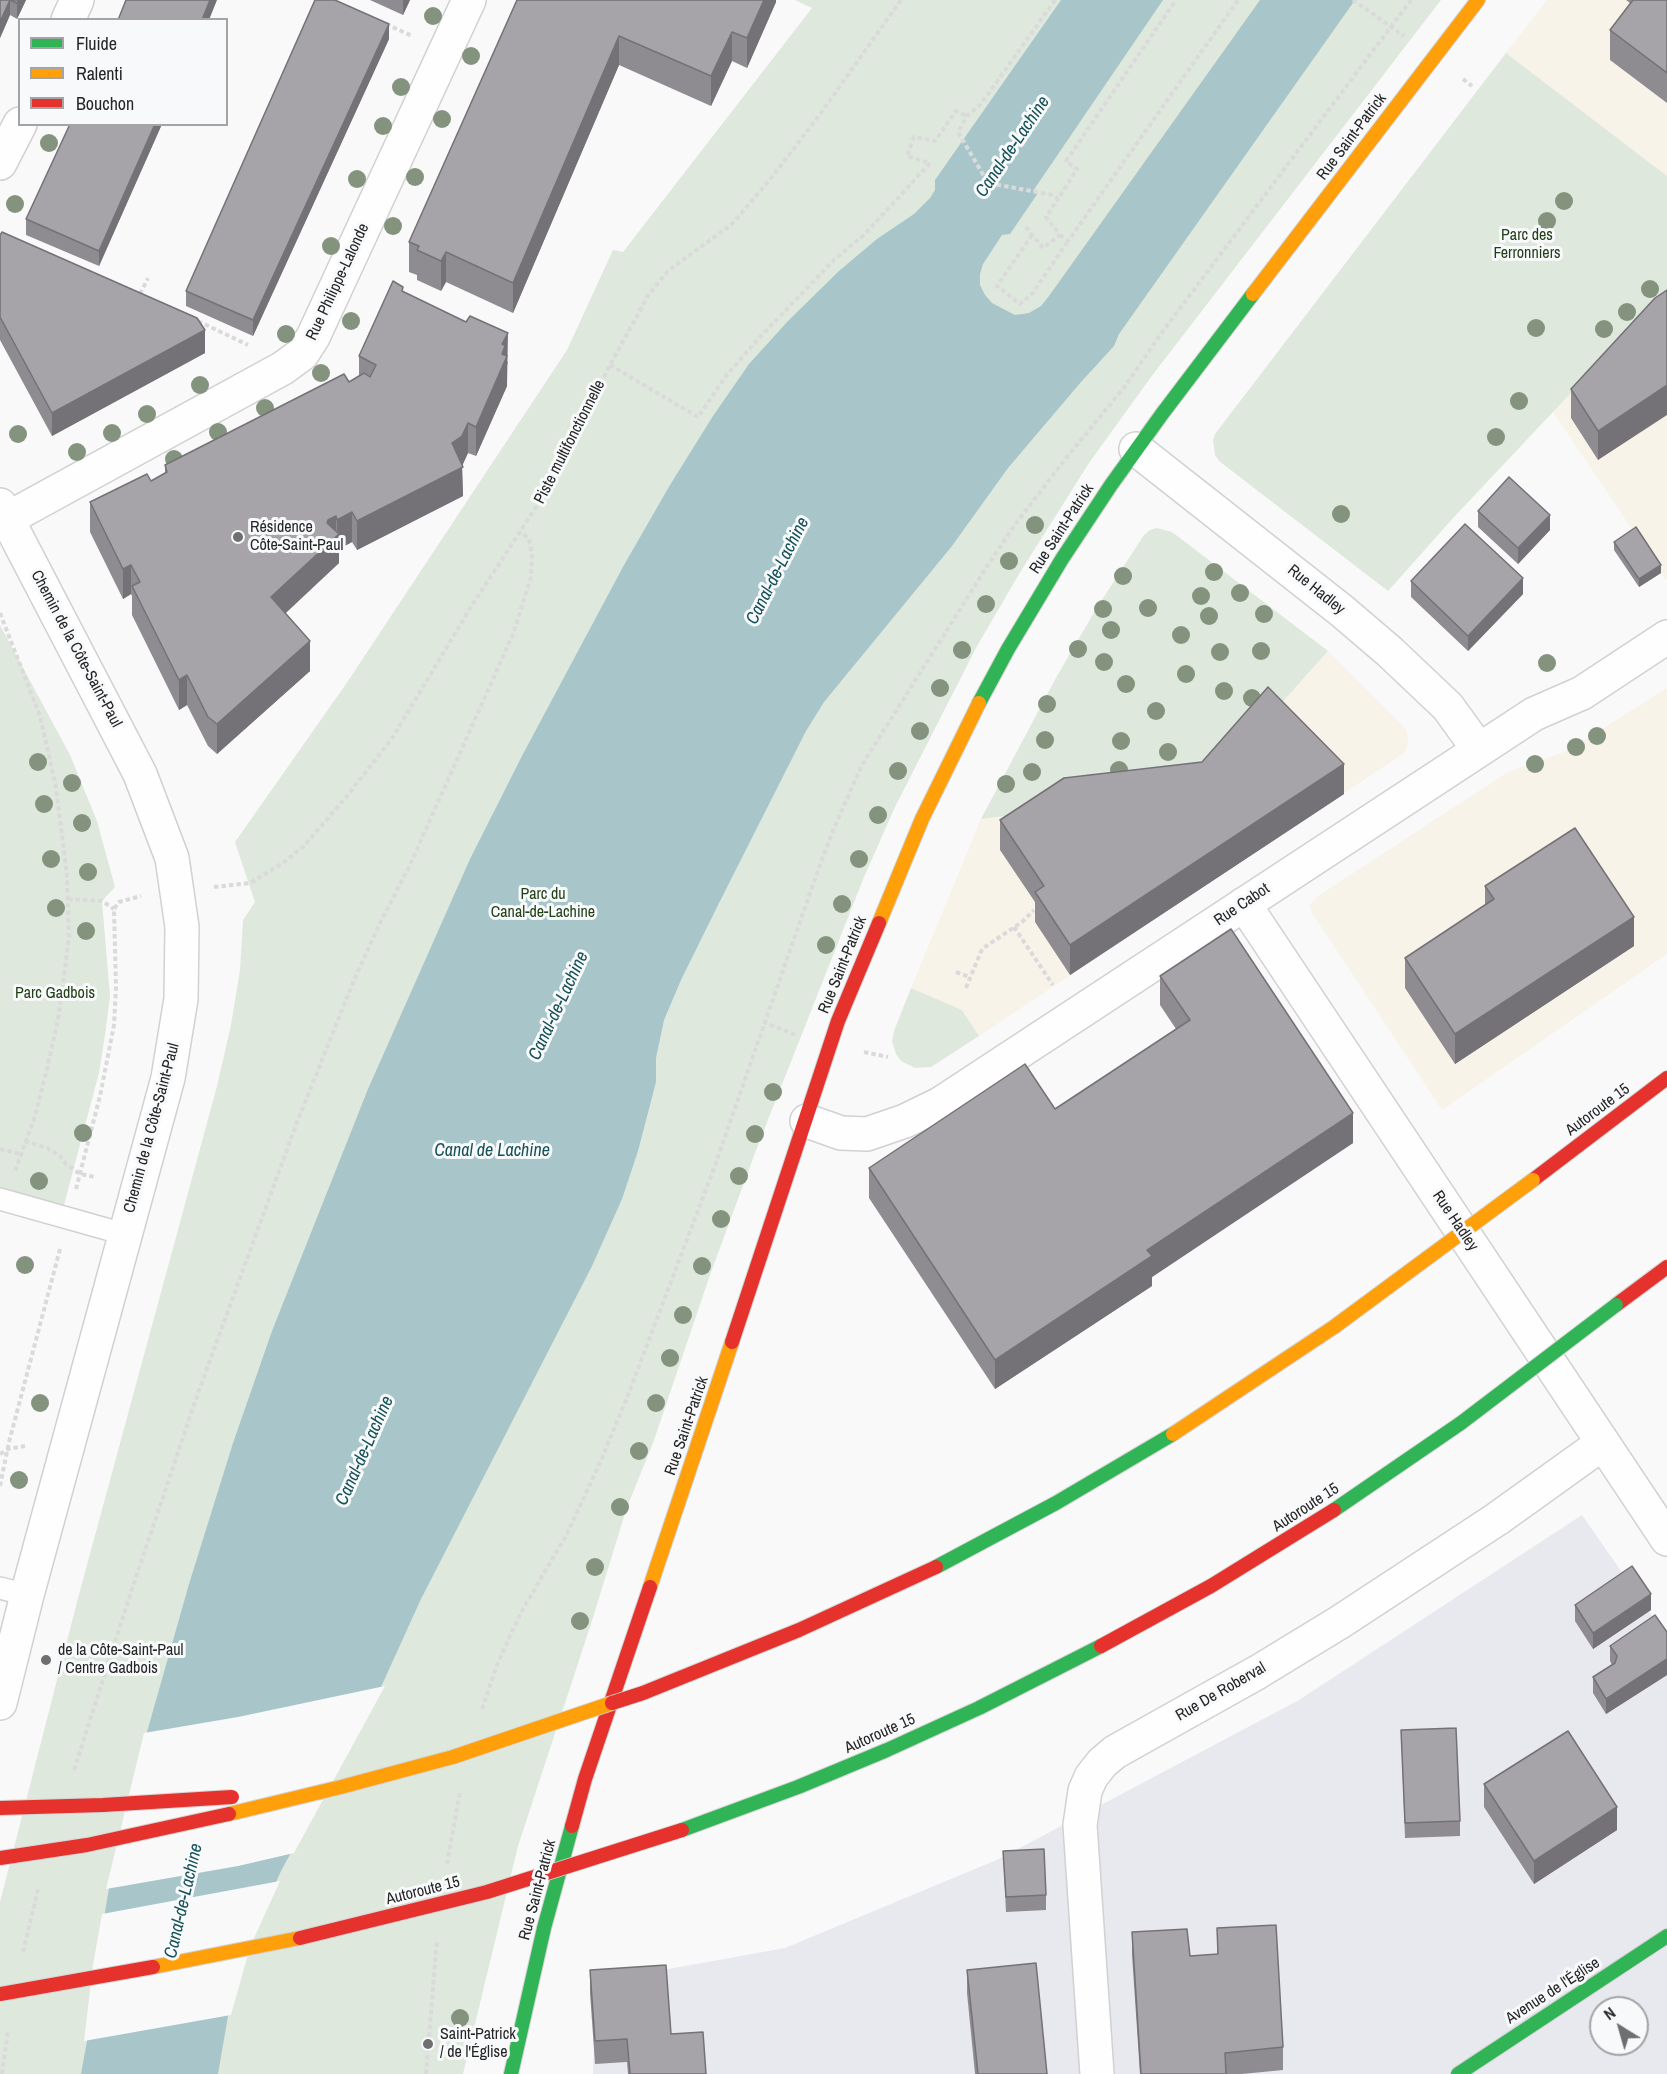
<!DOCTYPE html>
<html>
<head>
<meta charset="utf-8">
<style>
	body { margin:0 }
	#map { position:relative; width:1667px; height:2074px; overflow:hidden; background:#f9f9fa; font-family:"Archivo Narrow",sans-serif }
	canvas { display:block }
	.legend { position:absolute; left:18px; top:18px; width:210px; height:108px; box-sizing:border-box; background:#f8f9fb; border:2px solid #a4a4a6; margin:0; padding:8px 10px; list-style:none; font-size:18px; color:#252526 }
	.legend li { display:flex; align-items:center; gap:12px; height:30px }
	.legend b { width:30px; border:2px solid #a4a4a6 }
	.north { position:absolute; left:1589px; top:1996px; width:60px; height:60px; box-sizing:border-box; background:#f8f9fb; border:2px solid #a4a4a6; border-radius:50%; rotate:323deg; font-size:16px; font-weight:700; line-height:24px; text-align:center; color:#252526 }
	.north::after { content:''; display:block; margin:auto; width:21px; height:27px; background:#6f6f70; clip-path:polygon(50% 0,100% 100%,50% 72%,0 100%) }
</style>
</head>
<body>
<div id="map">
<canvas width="1667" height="2074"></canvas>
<ul class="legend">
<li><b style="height:8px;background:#30b455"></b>Fluide</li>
<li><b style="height:8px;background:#ff9f0a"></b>Ralenti</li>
<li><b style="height:8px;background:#e5322d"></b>Bouchon</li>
</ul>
<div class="north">N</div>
</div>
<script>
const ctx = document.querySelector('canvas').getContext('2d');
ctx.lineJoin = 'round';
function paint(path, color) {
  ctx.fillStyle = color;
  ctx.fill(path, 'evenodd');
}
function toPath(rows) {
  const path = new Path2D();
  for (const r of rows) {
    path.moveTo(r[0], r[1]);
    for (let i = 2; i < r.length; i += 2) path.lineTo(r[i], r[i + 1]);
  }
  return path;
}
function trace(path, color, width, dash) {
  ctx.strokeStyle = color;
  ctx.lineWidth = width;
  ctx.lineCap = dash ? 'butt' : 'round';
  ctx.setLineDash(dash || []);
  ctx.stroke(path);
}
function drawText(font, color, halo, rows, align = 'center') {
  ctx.font = font + ' "Archivo Narrow",sans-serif';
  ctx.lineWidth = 6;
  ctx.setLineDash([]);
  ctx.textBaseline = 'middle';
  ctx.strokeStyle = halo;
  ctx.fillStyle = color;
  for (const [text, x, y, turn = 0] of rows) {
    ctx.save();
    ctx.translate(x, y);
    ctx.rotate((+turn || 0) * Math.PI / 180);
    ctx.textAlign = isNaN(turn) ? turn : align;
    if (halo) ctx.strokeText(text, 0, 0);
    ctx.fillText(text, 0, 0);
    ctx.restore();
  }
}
paint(toPath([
	[1582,1515,1667,1637,1667,2074,593,2074,596,1982,785,1948,999,1859,1299,1700],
	[1601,2008,1637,2008,1637,2044,1601,2044]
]), '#e8e9ee');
paint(toPath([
	[1547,0,1667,0,1667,176,1506,53],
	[1667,298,1667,581,1553,412,1649,310],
	[1328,651,1402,725,1407,731,1408,740,1407,748,1403,754,979,1036,962,1010,911,988,981,819,1202,791],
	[1667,688,1667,954,1442,1110,1312,913,1309,905,1318,896,1508,772,1567,751]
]), '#f8f3e8');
paint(toPath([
	[795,0,1441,0,1151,377,1089,463,1019,574,976,648,895,807,864,877,758,1145,710,1275,653,1443,627,1507,591,1624,518,1846,463,2074,0,2074,0,1902,78,1598,217,1086,231,1025,240,970,243,920,255,902,235,842,346,684,567,350,613,250,623,252,812,8],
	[1506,53,1667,176,1667,298,1649,310,1455,516,1388,591,1219,461,1215,455,1213,440,1215,434],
	[1157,528,1172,532,1328,651,1202,792,981,819,1057,676,1096,609,1144,535,1150,530],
	[0,625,70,755,97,821,115,887,102,901,110,996,105,1035,99,1073,64,1205,0,1189],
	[911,988,962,1010,979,1036,931,1067,915,1068,901,1061,896,1054,892,1041,894,1031]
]), '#dfe8dc');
paint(toPath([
	[1061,0,1163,0,1033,191,1038,193,1010,234,1002,235,983,264,980,274,980,285,985,295,992,303,1015,315,1029,313,1041,306,1049,296,1260,0,1355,0,1119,334,1114,346,1081,382,1008,468,952,546,824,702,806,731,719,903,681,980,664,1020,656,1058,656,1082,638,1151,622,1199,592,1266,421,1599,381,1687,281,1871,247,1946,228,2016,218,2074,81,2074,87,2041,96,1965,109,1888,147,1732,189,1584,233,1443,272,1331,368,1089,470,859,523,754,624,565,670,485,713,416,749,364,788,321,839,271,877,239,914,214,930,198,935,190,935,180]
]), '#a8c6ca');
paint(toPath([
	[385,1686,294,1853,238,1866,106,1889,144,1733,238,1717],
	[280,1881,250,1947,231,2015,84,2041,93,1965,102,1914]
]), '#f9f9fa');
const lane = toPath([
	[0,1199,124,1234],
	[0,1588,27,1595]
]);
const street = toPath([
	[68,20,77,0],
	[0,163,20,124],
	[1136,449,1342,611,1390,652,1448,707,1479,750],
	[0,505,140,774,172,858,182,927,181,999,168,1078,27,1595,0,1703],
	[7,519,283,368,302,354,313,337,469,0],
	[1244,904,1667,1539],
	[807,1121,841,1133,867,1134,905,1121,940,1104,1534,714,1582,693,1667,637],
	[1097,2074,1080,1825,1085,1791,1091,1777,1102,1763,1115,1752,1258,1672,1340,1622,1497,1519,1603,1443]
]);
const fast = toPath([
	[979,703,1008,649,1062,559,1111,485,1162,414,1253,294],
	[511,2074,544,1928,572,1826],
	[1458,2074,1667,1936]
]);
const slow = toPath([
	[1253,294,1478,0],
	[879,923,922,819,979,703],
	[650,1587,732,1342],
	[153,1967,300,1938]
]);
const jam = toPath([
	[1533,1180,1667,1078],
	[1616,1305,1667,1267],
	[732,1342,838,1021,879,923],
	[572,1826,585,1779,650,1587]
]);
trace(lane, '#d1d1d1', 24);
trace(street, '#d1d1d1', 36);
trace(fast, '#d1d1d1', 16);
trace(slow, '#d1d1d1', 16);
trace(jam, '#d1d1d1', 16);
trace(toPath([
	[1055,0,981,104,967,116,958,132,988,183,1053,195,1058,199,1077,169,1066,161,1176,0],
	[1353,0,1404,36],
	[386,24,412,36],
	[1463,79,1472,86],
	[1026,227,1043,248,1060,235,1046,217,1058,199],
	[1032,235,997,286,1020,304,1032,294,1068,241],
	[1060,235,1068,241,1238,0],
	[140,294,148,278],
	[198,321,248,345],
	[610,365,698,417,726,376,760,337,834,260,864,235,930,163,907,156,914,137,935,141,956,111,967,116],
	[0,613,40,716,56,787,67,876,69,937,58,1020,46,1073,35,1116,15,1171],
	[214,887,250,883,283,863,304,846,347,796,393,737,469,610,542,498,610,365,649,294,669,270,731,225,740,215,772,177,821,113,901,0],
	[68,899,102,901,114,909],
	[1014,927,1053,985],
	[956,972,970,977],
	[966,988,982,949,1022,922,1034,910],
	[763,1022,796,1035],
	[864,1052,888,1057],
	[25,1141,47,1148,60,1156,66,1164,80,1174,95,1177],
	[0,1149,21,1154],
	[76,1189,100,1096,114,1025,116,987,114,909,119,902,141,896],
	[0,1454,8,1449,25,1446],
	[0,1486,9,1442,60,1249],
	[482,1709,497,1665,509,1638,523,1609,567,1534,602,1458,628,1395,713,1171,818,870,834,828,862,765,986,568,1014,526,1063,462,1126,385,1160,335,1411,0],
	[74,1770,131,1592,198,1393,296,1125,354,980,380,923,409,867,513,634,531,577,532,555,529,539,521,532],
	[447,1864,460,1792],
	[23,1952,38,1889],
	[2,2074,8,2030],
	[426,2074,437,1940]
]), '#dadadb', 4, [4.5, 3]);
trace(lane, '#fefefe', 21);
trace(street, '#fefefe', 33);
trace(fast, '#30b455', 14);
trace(slow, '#ff9f0a', 14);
trace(jam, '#e5322d', 14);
const fastBridge = toPath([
	[1334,1510,1461,1423,1616,1305],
	[936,1567,1056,1503,1173,1434],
	[682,1830,798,1787,887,1750,979,1708,1101,1646]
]);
const slowBridge = toPath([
	[1173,1434,1334,1327,1533,1180],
	[229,1814,341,1787,453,1757,612,1703]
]);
const jamBridge = toPath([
	[1101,1646,1211,1586,1334,1510],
	[612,1703,643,1693,799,1630,936,1567],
	[0,1808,103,1805,232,1797],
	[0,1858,87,1845,229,1814],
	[300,1938,487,1892,682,1830],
	[0,1994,153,1967]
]);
trace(fastBridge, '#d5d5d6', 16, []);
trace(slowBridge, '#d5d5d6', 16, []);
trace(jamBridge, '#d5d5d6', 16, []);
trace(fastBridge, '#30b455', 14);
trace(slowBridge, '#ff9f0a', 14);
trace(jamBridge, '#e5322d', 14);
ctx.fillStyle = '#83937d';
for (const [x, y] of [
	[433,16],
	[471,56],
	[401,87],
	[442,119],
	[383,126],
	[49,143],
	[415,177],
	[357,179],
	[1564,201],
	[15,204],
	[1547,221],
	[393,226],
	[331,246],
	[1650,289],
	[1627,312],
	[351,321],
	[1536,328],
	[1604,329],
	[286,334],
	[321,373],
	[200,385],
	[1519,401],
	[265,408],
	[147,414],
	[218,432],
	[112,433],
	[18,434],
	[1496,437],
	[77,452],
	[174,459],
	[1341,514],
	[1035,525],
	[1009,561],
	[1214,572],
	[1123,576],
	[1240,593],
	[1201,596],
	[986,604],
	[1148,608],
	[1103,609],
	[1264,614],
	[1209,616],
	[1111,630],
	[1181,635],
	[1078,649],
	[962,650],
	[1261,651],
	[1220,652],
	[1104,662],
	[1547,663],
	[1186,674],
	[1126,684],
	[940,688],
	[1224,691],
	[1252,698],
	[1047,704],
	[1156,711],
	[920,731],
	[1597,736],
	[1045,740],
	[1121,741],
	[1576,747],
	[1168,752],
	[38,762],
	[1535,764],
	[1119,770],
	[898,771],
	[1032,772],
	[72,783],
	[1006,784],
	[44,804],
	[878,815],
	[82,823],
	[51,859],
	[859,859],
	[88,872],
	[842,904],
	[56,908],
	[86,931],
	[826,945],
	[773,1092],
	[83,1133],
	[755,1134],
	[739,1176],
	[39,1181],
	[721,1219],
	[25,1265],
	[702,1266],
	[683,1315],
	[670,1358],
	[40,1403],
	[656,1403],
	[639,1451],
	[19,1480],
	[620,1507],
	[595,1567],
	[580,1621],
	[460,2018]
]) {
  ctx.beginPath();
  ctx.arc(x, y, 9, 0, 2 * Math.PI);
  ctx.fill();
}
paint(toPath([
	[0,0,26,0,17,19,10,15,0,38],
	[370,0,410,0,403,15],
	[517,0,776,0,776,2,747,68,732,61,711,106,619,65,513,313,446,282,441,291,417,280,417,275,409,272,409,242],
	[1626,0,1667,0,1667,103,1610,60,1610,30,1630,3],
	[389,39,253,336,186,306,186,291],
	[70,124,162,124,99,266,26,235,26,219],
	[0,235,205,353,52,436,0,340],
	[403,292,508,362,507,365,507,386,476,456,468,453,462,466,463,496,357,550,352,542,339,549,339,563,285,613,310,671,217,754,208,746,187,705,179,710,132,615,132,596,131,594,123,599,90,532,90,502,151,481,165,474,165,465,349,382,359,376,359,356],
	[1655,298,1598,460,1571,418,1571,389],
	[1478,511,1550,530,1518,564,1478,527],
	[1614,542,1661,573,1639,587,1614,550],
	[1411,581,1523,594,1468,651,1411,597],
	[1344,794,1070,975,1035,922,1035,902,1000,850,1000,820],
	[1485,886,1634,946,1455,1064,1405,988,1405,958,1485,905],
	[1160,976,1353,1143,1152,1277,1152,1286,995,1389,869,1198,869,1168,1055,1109,1176,1029,1160,1005],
	[1575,1605,1651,1610,1593,1649,1575,1621],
	[1667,1632,1667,1675,1606,1714,1593,1693,1593,1677,1612,1665,1610,1661,1610,1646],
	[1401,1730,1460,1821,1460,1836,1405,1838],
	[1484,1784,1617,1830,1534,1884,1484,1807],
	[1003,1851,1046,1895,1046,1910,1006,1912],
	[1217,1928,1283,2047,1283,2070,1242,2074,1140,2074,1132,1955,1132,1932,1190,1956,1217,1954],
	[590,1970,671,2034,706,2074,628,2074,627,2062,595,2064,590,1993],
	[967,1970,1047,2074,975,2074,967,1993]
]), '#8f8c91');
paint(toPath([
	[10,0,10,15,0,38,0,22],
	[19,0,26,0,17,19,17,3],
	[210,0,217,0,209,20,202,20],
	[403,0,410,0,403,15],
	[764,0,776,0,776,2,747,68,747,38],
	[389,24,389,39,253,336,253,320],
	[732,32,732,61,711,106,711,76],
	[619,36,619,65,513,313,513,283],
	[155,124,162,124,99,266,99,251],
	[446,252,446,282,441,291,441,261],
	[205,330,205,353,52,436,52,413],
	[508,333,507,386,476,456,476,427,502,344],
	[1667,385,1667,415,1598,460,1598,431],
	[468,423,468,453,462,466,463,496,357,550,357,521,452,443],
	[352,512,352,542,339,549,339,563,271,627,271,597,328,520,336,516,336,537,337,536,337,520],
	[1550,515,1550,530,1518,564,1518,548],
	[131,565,131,594,123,599,123,569],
	[1661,565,1661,573,1639,587,1639,579],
	[1523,578,1523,594,1468,651,1468,636],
	[310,641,310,671,217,754,217,724],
	[187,675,187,705,179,710,179,680],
	[1344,764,1344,794,1070,975,1070,945],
	[1634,917,1634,946,1455,1064,1455,1034],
	[1353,1113,1353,1143,1152,1277,1152,1286,995,1389,995,1360,1147,1250],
	[1651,1594,1651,1610,1593,1649,1593,1633],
	[1667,1659,1667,1675,1606,1714,1606,1699],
	[1617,1807,1617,1830,1534,1884,1534,1861]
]), '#747276');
const building = toPath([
	[0,0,10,0,0,22,0,0],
	[10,0,19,0,17,3,10,0],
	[126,0,210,0,202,20,118,20,126,0],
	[315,0,335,0,389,24,253,320,186,291,315,0],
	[517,0,764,0,747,38,732,32,711,76,619,36,513,283,446,252,441,261,417,250,419,246,409,242,517,0],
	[1633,0,1667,0,1667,73,1610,30,1633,0],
	[70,124,155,124,99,251,26,219,70,124],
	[2,232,197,318,205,330,52,413,0,317,0,235,2,232],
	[393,281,403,287,402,291,466,322,470,316,508,333,502,344,505,346,502,354,507,356,476,427,468,423,462,436,452,443,463,467,357,521,352,512,337,520,336,516,328,520,327,523,339,534,271,597,310,641,217,724,208,717,187,675,179,680,132,586,140,582,131,565,123,569,90,502,147,474,151,481,167,472,165,465,344,374,349,382,364,373,370,377,376,365,359,356,393,281],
	[1667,290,1667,385,1598,431,1571,389,1655,298,1667,290],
	[1509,477,1550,515,1518,548,1478,511,1509,477],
	[1465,524,1523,578,1468,636,1411,581,1465,524],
	[1636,527,1661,565,1639,579,1614,542,1636,527],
	[1268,687,1344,764,1070,945,1035,892,1044,886,1000,820,1064,778,1202,762,1268,687],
	[1575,828,1634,917,1455,1034,1405,958,1494,899,1485,886,1575,828],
	[1231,929,1353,1113,1147,1250,1152,1256,995,1360,869,1168,1025,1064,1055,1109,1190,1020,1160,976,1231,929],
	[1632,1566,1651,1594,1593,1633,1575,1605,1632,1566],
	[1655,1615,1667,1632,1667,1659,1606,1699,1593,1677,1615,1663,1617,1656,1610,1646,1655,1615],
	[1456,1728,1460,1821,1405,1823,1401,1730,1456,1728],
	[1568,1731,1617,1807,1534,1861,1484,1784,1568,1731],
	[1044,1849,1046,1895,1006,1897,1003,1851,1044,1849],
	[1276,1925,1283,2047,1225,2053,1226,2074,1141,2074,1132,1932,1187,1929,1190,1956,1218,1954,1217,1928,1276,1925],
	[1036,1963,1047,2074,978,2074,967,1970,1036,1963],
	[666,1965,671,2034,703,2032,706,2074,630,2074,627,2039,595,2041,590,1970,666,1965]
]);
paint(building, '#a6a3a9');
trace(building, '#747276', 1.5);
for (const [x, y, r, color] of [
	[238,537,6,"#6f6f70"],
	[46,1660,6,"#6f6f70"],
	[428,2044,6,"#6f6f70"]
]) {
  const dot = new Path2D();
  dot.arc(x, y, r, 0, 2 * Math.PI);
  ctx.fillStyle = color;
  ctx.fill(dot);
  trace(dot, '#f8f9fb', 2);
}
drawText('16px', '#252526', '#f8f9fb', [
	["Rue Saint-Patrick",1352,137,-53],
	["Rue Philippe-Lalonde",338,282,-65],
	["Piste multifonctionnelle",570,442,-63],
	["Rue Saint-Patrick",1062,529,-57],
	["Rue Hadley",1316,590,39],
	["Chemin de la Côte-Saint-Paul",76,649,62],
	["Rue Cabot",1242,905,-34],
	["Rue Saint-Patrick",843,965,-68],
	["Autoroute 15",1598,1110,-37],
	["Chemin de la Côte-Saint-Paul",152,1128,-75],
	["Rue Hadley",1455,1221,56],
	["Rue Saint-Patrick",687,1426,-71],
	["Autoroute 15",1306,1508,-33],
	["Rue De Roberval",1221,1692,-30],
	["Autoroute 15",880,1734,-24],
	["Rue Saint-Patrick",538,1890,-75],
	["Autoroute 15",423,1891,-14],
	["Avenue de l'Église",1553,1991,-33]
]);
drawText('16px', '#224017', '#f8f9fb', [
	["Parc des",1527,236],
	["Ferronniers",1527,254],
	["Parc du",543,895],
	["Canal-de-Lachine",543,913],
	["Parc Gadbois",55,994]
]);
drawText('16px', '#252526', '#f8f9fb', [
	["Résidence",250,528],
	["Côte-Saint-Paul",250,546],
	["de la Côte-Saint-Paul",58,1651],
	["/ Centre Gadbois",58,1669],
	["Saint-Patrick",440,2035],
	["/ de l'Église",440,2053]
], 'left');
drawText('italic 18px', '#155157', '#f8f9fb', [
	["Canal-de-Lachine",1013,147,-56],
	["Canal-de-Lachine",778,571,-63],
	["Canal-de-Lachine",559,1006,-65],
	["Canal de Lachine",492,1151],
	["Canal-de-Lachine",365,1451,-66],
	["Canal-de-Lachine",184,1901,-77]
]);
</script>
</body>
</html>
